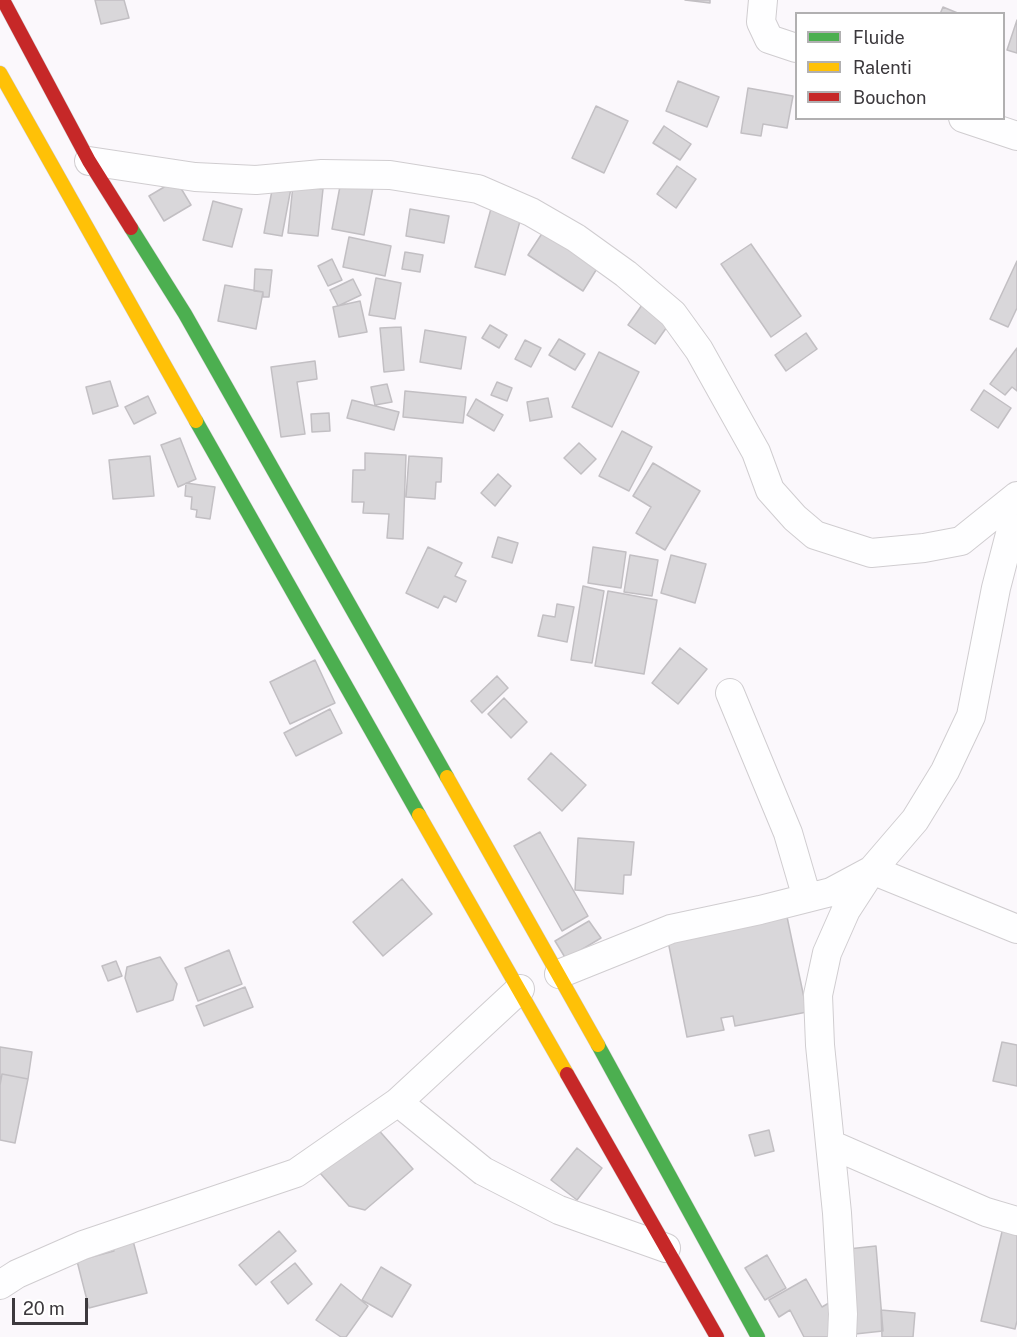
<!DOCTYPE html>
<html>
<head>
<meta charset="utf-8">
<style>
	body { margin:0 }
	#map { position:relative; width:1017px; height:1337px; overflow:hidden; background:#fbf8fc; font-family:"Public Sans",sans-serif }
	canvas { display:block }
	.legend { position:absolute; left:795px; top:12px; width:210px; height:108px; box-sizing:border-box; background:#fff; border:2px solid #b1b0b1; margin:0; padding:8px 10px; list-style:none; font-size:18px; color:#3c393d }
	.legend li { display:flex; align-items:center; gap:12px; height:30px }
	.legend b { width:30px; border:2px solid #b1b0b1 }
	.scale { position:absolute; left:12px; top:1298px; width:76px; height:27px; box-sizing:border-box; border:3px solid #3c393d; border-top:0; padding-left:8px; font-size:18px; line-height:21px; white-space:nowrap; color:#3c393d; -webkit-text-stroke:4px #fff; paint-order:stroke }
</style>
</head>
<body>
<div id="map">
<canvas width="1017" height="1337"></canvas>
<ul class="legend">
<li><b style="height:8px;background:#4caf50"></b>Fluide</li>
<li><b style="height:8px;background:#ffc107"></b>Ralenti</li>
<li><b style="height:8px;background:#c62828"></b>Bouchon</li>
</ul>
<div class="scale">20 m</div>
</div>
<script>
const ctx = document.querySelector('canvas').getContext('2d');
ctx.lineJoin = 'round';
function paint(path, color) {
  ctx.fillStyle = color;
  ctx.fill(path, 'evenodd');
}
function toPath(rows) {
  const path = new Path2D();
  for (const r of rows) {
    path.moveTo(r[0], r[1]);
    for (let i = 2; i < r.length; i += 2) path.lineTo(r[i], r[i + 1]);
  }
  return path;
}
function trace(path, color, width, dash) {
  ctx.strokeStyle = color;
  ctx.lineWidth = width;
  ctx.lineCap = dash ? 'butt' : 'round';
  ctx.setLineDash(dash || []);
  ctx.stroke(path);
}
const building = toPath([
	[95,0,124,0,129,18,101,24,95,0],
	[685,0,710,0,710,3,685,0],
	[943,7,960,14,940,14,943,7],
	[1017,20,1017,53,1007,50,1017,20],
	[678,81,719,97,707,127,666,111,678,81],
	[748,88,793,96,787,128,763,124,761,136,741,133,748,88],
	[596,106,628,121,604,173,572,158,596,106],
	[664,126,691,144,680,160,653,143,664,126],
	[677,166,696,179,676,208,657,194,677,166],
	[176,180,191,205,164,221,149,196,176,180],
	[341,181,373,187,364,235,332,229,341,181],
	[273,185,291,188,282,236,264,233,273,185],
	[293,185,323,189,318,236,288,233,293,185],
	[213,201,242,209,232,247,203,240,213,201],
	[492,205,522,214,505,275,475,267,492,205],
	[410,209,449,216,444,243,406,236,410,209],
	[543,232,598,267,583,291,528,255,543,232],
	[349,237,391,246,385,276,343,267,349,237],
	[751,244,801,316,771,337,721,264,751,244],
	[405,252,423,255,420,272,402,269,405,252],
	[332,259,342,280,328,286,318,266,332,259],
	[1017,261,1017,308,1008,327,990,319,1017,261],
	[255,269,272,270,269,297,263,297,263,292,254,291,255,269],
	[376,278,401,283,395,319,369,315,376,278],
	[353,279,361,295,338,306,330,290,353,279],
	[225,285,263,292,256,329,218,321,225,285],
	[360,301,367,332,339,337,333,307,360,301],
	[642,305,669,324,655,344,628,325,642,305],
	[490,325,507,335,499,348,482,338,490,325],
	[401,327,404,370,384,372,380,328,401,327],
	[425,330,466,337,461,369,420,362,425,330],
	[806,333,817,349,786,371,775,355,806,333],
	[559,339,585,354,575,370,549,355,559,339],
	[525,340,541,348,531,367,515,359,525,340],
	[1017,348,1017,391,1012,387,1005,395,990,384,1017,348],
	[599,352,639,372,612,427,572,407,599,352],
	[315,361,317,379,297,382,305,434,281,437,271,367,315,361],
	[110,381,118,406,93,414,86,387,110,381],
	[497,382,512,388,507,401,491,395,497,382],
	[387,384,392,402,375,405,371,387,387,384],
	[984,390,1011,408,998,428,971,410,984,390],
	[405,391,466,397,463,423,403,417,405,391],
	[148,396,156,413,134,424,125,407,148,396],
	[548,398,552,417,530,421,527,402,548,398],
	[476,399,503,415,494,431,467,415,476,399],
	[352,400,399,412,394,430,347,418,352,400],
	[329,413,330,431,312,432,311,414,329,413],
	[622,431,652,447,629,491,599,476,622,431],
	[180,438,196,479,178,487,161,445,180,438],
	[579,443,596,459,581,474,564,458,579,443],
	[365,453,406,455,403,539,387,538,389,514,363,513,364,502,352,502,353,470,365,470,365,453],
	[150,456,154,496,113,499,109,460,150,456],
	[409,456,442,458,441,482,436,482,435,499,406,497,409,456],
	[653,463,700,491,665,550,636,533,651,507,633,496,653,463],
	[498,474,511,486,495,506,481,493,498,474],
	[186,483,215,487,210,519,196,517,197,510,191,509,192,497,185,496,186,483],
	[498,537,518,543,512,563,492,557,498,537],
	[428,547,462,563,455,576,466,581,456,602,444,596,438,608,406,593,428,547],
	[593,547,626,552,621,588,588,583,593,547],
	[630,555,658,560,652,596,624,592,630,555],
	[671,555,706,564,695,603,661,593,671,555],
	[583,586,604,591,592,663,571,660,583,586],
	[608,591,657,600,644,674,595,666,608,591],
	[557,604,574,607,567,642,538,636,543,615,555,617,557,604],
	[680,648,707,669,678,704,652,683,680,648],
	[315,660,335,703,290,724,270,682,315,660],
	[497,676,508,688,482,713,471,701,497,676],
	[504,698,527,722,511,738,488,714,504,698],
	[330,709,342,733,296,756,284,733,330,709],
	[551,753,586,785,562,811,528,779,551,753],
	[540,832,588,916,562,931,514,846,540,832],
	[578,838,634,842,631,875,624,875,623,894,575,890,578,838],
	[402,879,432,914,383,956,353,922,402,879],
	[786,912,807,1012,735,1026,733,1016,721,1018,724,1030,687,1037,667,936,786,912],
	[589,921,601,938,566,959,555,941,589,921],
	[229,950,242,984,198,1001,185,968,229,950],
	[160,957,177,984,173,1000,137,1012,125,978,127,967,160,957],
	[116,961,122,976,108,981,102,966,116,961],
	[245,987,253,1007,204,1026,196,1006,245,987],
	[1002,1042,1017,1045,1017,1086,993,1081,1002,1042],
	[0,1047,32,1052,28,1079,2,1074,0,1085,0,1047],
	[2,1074,28,1079,15,1143,0,1140,0,1085,2,1074],
	[375,1126,413,1169,365,1210,349,1206,320,1173,375,1126],
	[769,1130,774,1151,755,1156,749,1135,769,1130],
	[577,1148,602,1168,577,1200,551,1180,577,1148],
	[1005,1219,1017,1222,1017,1321,1015,1329,981,1321,1005,1219],
	[279,1231,296,1251,256,1285,239,1265,279,1231],
	[132,1237,147,1293,89,1308,77,1261,114,1251,111,1243,132,1237],
	[876,1246,883,1331,855,1334,848,1249,876,1246],
	[767,1255,786,1288,765,1300,745,1268,767,1255],
	[295,1263,312,1284,288,1304,271,1282,295,1263],
	[381,1267,411,1285,392,1317,362,1300,381,1267],
	[806,1279,822,1307,834,1300,835,1337,804,1337,790,1310,779,1317,769,1300,806,1279],
	[341,1284,368,1306,346,1337,341,1337,316,1320,341,1284],
	[881,1310,915,1313,913,1337,882,1337,881,1310]
]);
paint(building, '#d9d7da');
trace(building, '#c2bfc3', 1.5);
const street = toPath([
	[763,0,761,22,769,39,796,48],
	[963,118,1017,136],
	[89,161,195,177,256,180,322,174,390,175,478,189,531,212,576,238,626,274,673,314,699,350,756,452,770,490,795,518,815,535,871,553,924,548,961,541,1017,496],
	[730,693,788,833,807,898],
	[559,974,671,929,760,910,831,892,872,870,1017,929],
	[398,1102,483,1171,559,1210,666,1248],
	[830,1144,986,1212,1017,1221],
	[0,1285,17,1274,83,1245,296,1173,398,1102,520,989],
	[842,1337,843,1314,837,1213,820,1045,818,995,827,953,846,910,872,870,915,820,945,771,971,716,996,588,1017,507]
]);
const fast = toPath([
	[131,228,185,314,447,777],
	[196,421,419,815],
	[598,1045,758,1337]
]);
const slow = toPath([
	[0,73,196,421],
	[447,777,598,1045],
	[419,815,567,1074]
]);
const jam = toPath([
	[3,0,89,161,131,228],
	[567,1074,717,1337]
]);
trace(street, '#d0cdd0', 30);
trace(fast, '#d0cdd0', 15);
trace(slow, '#d0cdd0', 15);
trace(jam, '#d0cdd0', 15);
trace(street, '#fefeff', 28);
trace(fast, '#4caf50', 14);
trace(slow, '#ffc107', 14);
trace(jam, '#c62828', 14);
</script>
</body>
</html>
